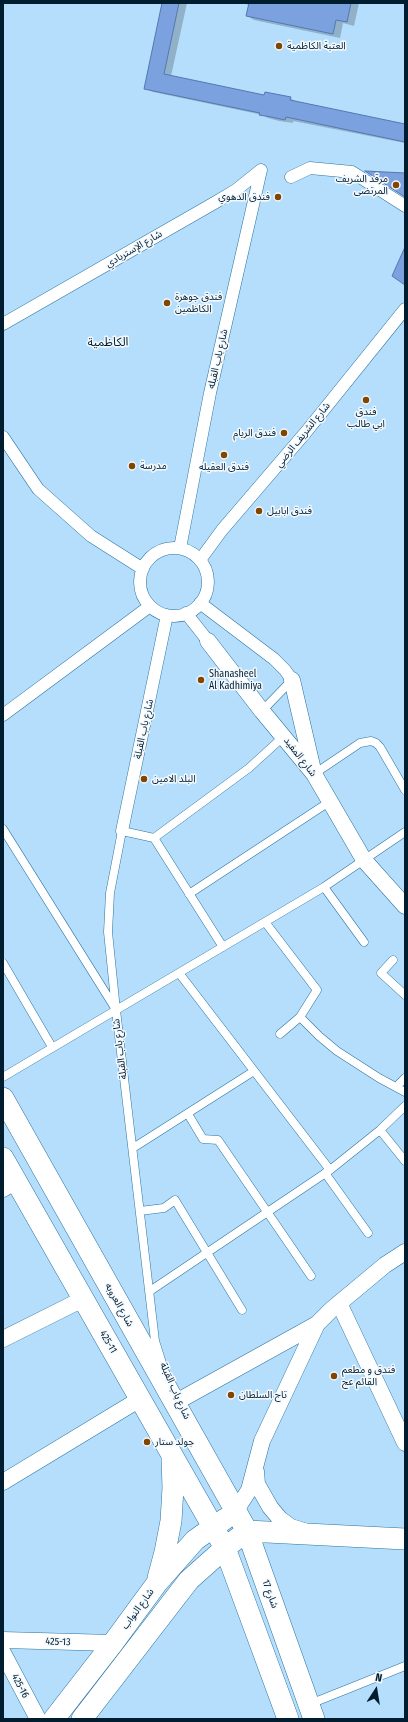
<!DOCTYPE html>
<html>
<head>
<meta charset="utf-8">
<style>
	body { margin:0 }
	#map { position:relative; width:408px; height:1722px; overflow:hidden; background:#b4defb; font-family:"Fira Sans Condensed",sans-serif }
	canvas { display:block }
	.frame { position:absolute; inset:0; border:4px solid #001d2f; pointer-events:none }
	.north { position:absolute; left:356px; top:1670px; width:40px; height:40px; -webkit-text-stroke:3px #f3f9fe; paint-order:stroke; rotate:12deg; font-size:11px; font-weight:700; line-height:16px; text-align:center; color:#001d2f }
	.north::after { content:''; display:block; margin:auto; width:14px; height:18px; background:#001d2f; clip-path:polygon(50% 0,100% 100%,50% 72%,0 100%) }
</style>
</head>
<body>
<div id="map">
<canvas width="408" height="1722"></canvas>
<div class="frame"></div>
<div class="north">N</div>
</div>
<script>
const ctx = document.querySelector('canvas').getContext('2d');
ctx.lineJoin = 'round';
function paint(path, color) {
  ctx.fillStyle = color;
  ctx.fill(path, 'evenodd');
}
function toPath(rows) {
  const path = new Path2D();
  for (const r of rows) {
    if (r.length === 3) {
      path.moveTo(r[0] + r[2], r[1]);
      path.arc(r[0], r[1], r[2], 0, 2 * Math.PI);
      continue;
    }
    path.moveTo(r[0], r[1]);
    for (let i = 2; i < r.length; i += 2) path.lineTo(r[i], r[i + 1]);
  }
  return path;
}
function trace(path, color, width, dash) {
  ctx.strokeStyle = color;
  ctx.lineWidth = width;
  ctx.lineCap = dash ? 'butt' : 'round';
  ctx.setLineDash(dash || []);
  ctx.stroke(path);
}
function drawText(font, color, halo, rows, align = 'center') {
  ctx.font = font + ' "Fira Sans Condensed","Noto Sans Arabic",sans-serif';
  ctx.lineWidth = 3;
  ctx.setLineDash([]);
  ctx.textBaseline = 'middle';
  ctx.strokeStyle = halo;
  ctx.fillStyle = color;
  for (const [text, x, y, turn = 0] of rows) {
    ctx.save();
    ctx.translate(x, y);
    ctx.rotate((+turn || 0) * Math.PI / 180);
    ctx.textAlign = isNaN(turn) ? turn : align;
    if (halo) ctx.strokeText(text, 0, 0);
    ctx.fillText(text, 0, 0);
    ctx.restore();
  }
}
paint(toPath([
	[163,3,187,3,171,76,265,96,290,98,297,102,405,125,405,143,293,121,293,123,279,121,268,118,263,115,153,92,145,88],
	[242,3,359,3,354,26,343,23,340,38,254,20,247,16,249,5]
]), '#0003');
const building = toPath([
	[162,3,179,3,164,74,264,95,265,92,291,97,290,100,405,124,405,142,286,117,285,120,271,117,259,115,260,113,144,89,162,3],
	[249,3,351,3,347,22,336,20,333,34,246,16,249,3],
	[365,171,405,173,405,197,368,173,365,171],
	[405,247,405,285,392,276,405,247]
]);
paint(building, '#7ba2df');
trace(building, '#5377b1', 1);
const service = toPath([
	[262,711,292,680],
	[314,774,360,743,371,741,376,743,380,747,405,790],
	[3,829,115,1008],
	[154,838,249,768,283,737],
	[324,887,364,942],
	[189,894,329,802],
	[265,922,317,990,300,1017],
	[393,960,381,973,405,995],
	[3,963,52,1047],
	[179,973,330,1170],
	[280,1034,300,1017,319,1036,337,1051,379,1078,405,1092],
	[3,1077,324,887,405,832],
	[396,1087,405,1078],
	[188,1114,203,1139,218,1140,311,1276],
	[380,1130,405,1161],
	[133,1148,254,1071],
	[325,1173,368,1233],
	[140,1211,164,1208,175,1200,242,1310],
	[150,1291,330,1170,380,1130,405,1106],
	[162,1363,155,1341,116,1010,108,932,110,893,122,831,154,838,223,947],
	[310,1704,405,1666]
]);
const pedestrian = toPath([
	[291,177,310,168,352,172,405,206],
	[3,324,216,202,236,190,261,170],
	[3,437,38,489,91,536,143,569],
	[180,548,210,393,261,170],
	[174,582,34],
	[200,560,222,530,306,432,405,309],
	[200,603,274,659,285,670,292,680],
	[186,613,208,641],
	[3,715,150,606],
	[122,831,167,615]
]);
const minor = toPath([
	[208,641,262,711,314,774,364,860,405,906],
	[292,680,313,770],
	[3,1189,16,1181],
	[339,1303,405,1443],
	[3,1339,83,1299],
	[178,1401,317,1324,331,1310,385,1265,405,1252],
	[256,1471,257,1484,270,1507,280,1519,291,1527,304,1531],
	[3,1482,140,1399],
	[235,1512,249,1490,262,1441,317,1324],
	[3,1640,113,1643],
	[3,1653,38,1719]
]);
const tertiary = toPath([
	[3,1098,247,1531,314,1719],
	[3,1158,225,1548,288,1719],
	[158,1578,165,1552,171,1521,173,1488,172,1459],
	[54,1719,113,1643,157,1583,195,1540,225,1519],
	[82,1719,189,1580,225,1548,247,1531,405,1539]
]);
trace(service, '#2b74a0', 9);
trace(pedestrian, '#2b74a0', 13);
trace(minor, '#2b74a0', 17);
trace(tertiary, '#2b74a0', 22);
trace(service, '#fff', 8);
trace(pedestrian, '#fff', 12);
trace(minor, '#fff', 16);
trace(tertiary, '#fff', 21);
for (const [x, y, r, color] of [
	[279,46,4,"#824500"],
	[396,185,4,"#824500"],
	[278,197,4,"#824500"],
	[167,303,4,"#824500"],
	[366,400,4,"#824500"],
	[284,433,4,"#824500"],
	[224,455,4,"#824500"],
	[132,466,4,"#824500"],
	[259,511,4,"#824500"],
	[201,680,4,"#824500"],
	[144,779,4,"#824500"],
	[334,1376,4,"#824500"],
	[231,1395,4,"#824500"],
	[147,1442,4,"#824500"]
]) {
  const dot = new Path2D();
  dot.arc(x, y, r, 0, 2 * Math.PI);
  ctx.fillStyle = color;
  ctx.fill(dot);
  trace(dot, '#f3f9fe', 1.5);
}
drawText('10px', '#001d2f', '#f3f9fe', [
	["العتبة الكاظمية",287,46],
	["مرقد الشريف",388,179,"right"],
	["المرتضى",388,191,"right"],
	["فندق الدهوي",270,197,"right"],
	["فندق جوهرة",175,297],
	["الكاظمين",175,309],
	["فندق",366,412,"center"],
	["ابي طالب",366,424,"center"],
	["فندق الريام",276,433,"right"],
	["مدرسة",140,466],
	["فندق العقيله",224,467,"center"],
	["فندق ابابيل",267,511],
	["Shanasheel",209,674],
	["Al Kadhimiya",209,686],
	["البلد الامين",152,779],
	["فندق و مطعم",342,1370],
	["القائم عج",342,1382],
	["تاج السلطان",239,1395],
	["جولد ستار",155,1442]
], 'left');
drawText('10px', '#001d2f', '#f3f9fe', [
	["شارع الإستربادي",134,249,-30],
	["شارع باب القبله",218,359,-77],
	["شارع الشريف الرضي",303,435,-51],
	["شارع باب القبلة",144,729,-78],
	["شارع المفيد",300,757,52],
	["شارع باب القبلة",120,1049,-97],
	["شارع العروبه",119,1305,61],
	["425-11",108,1342,60],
	["شارع باب القبلة",175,1391,66],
	["شارع 17",270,1594,70],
	["شارع النواب",138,1609,-54],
	["425-13",58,1642,2],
	["425-16",20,1686,62]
]);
drawText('12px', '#001d2f', '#f3f9fe', [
	["الكاظمية",108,343]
]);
</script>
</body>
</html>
